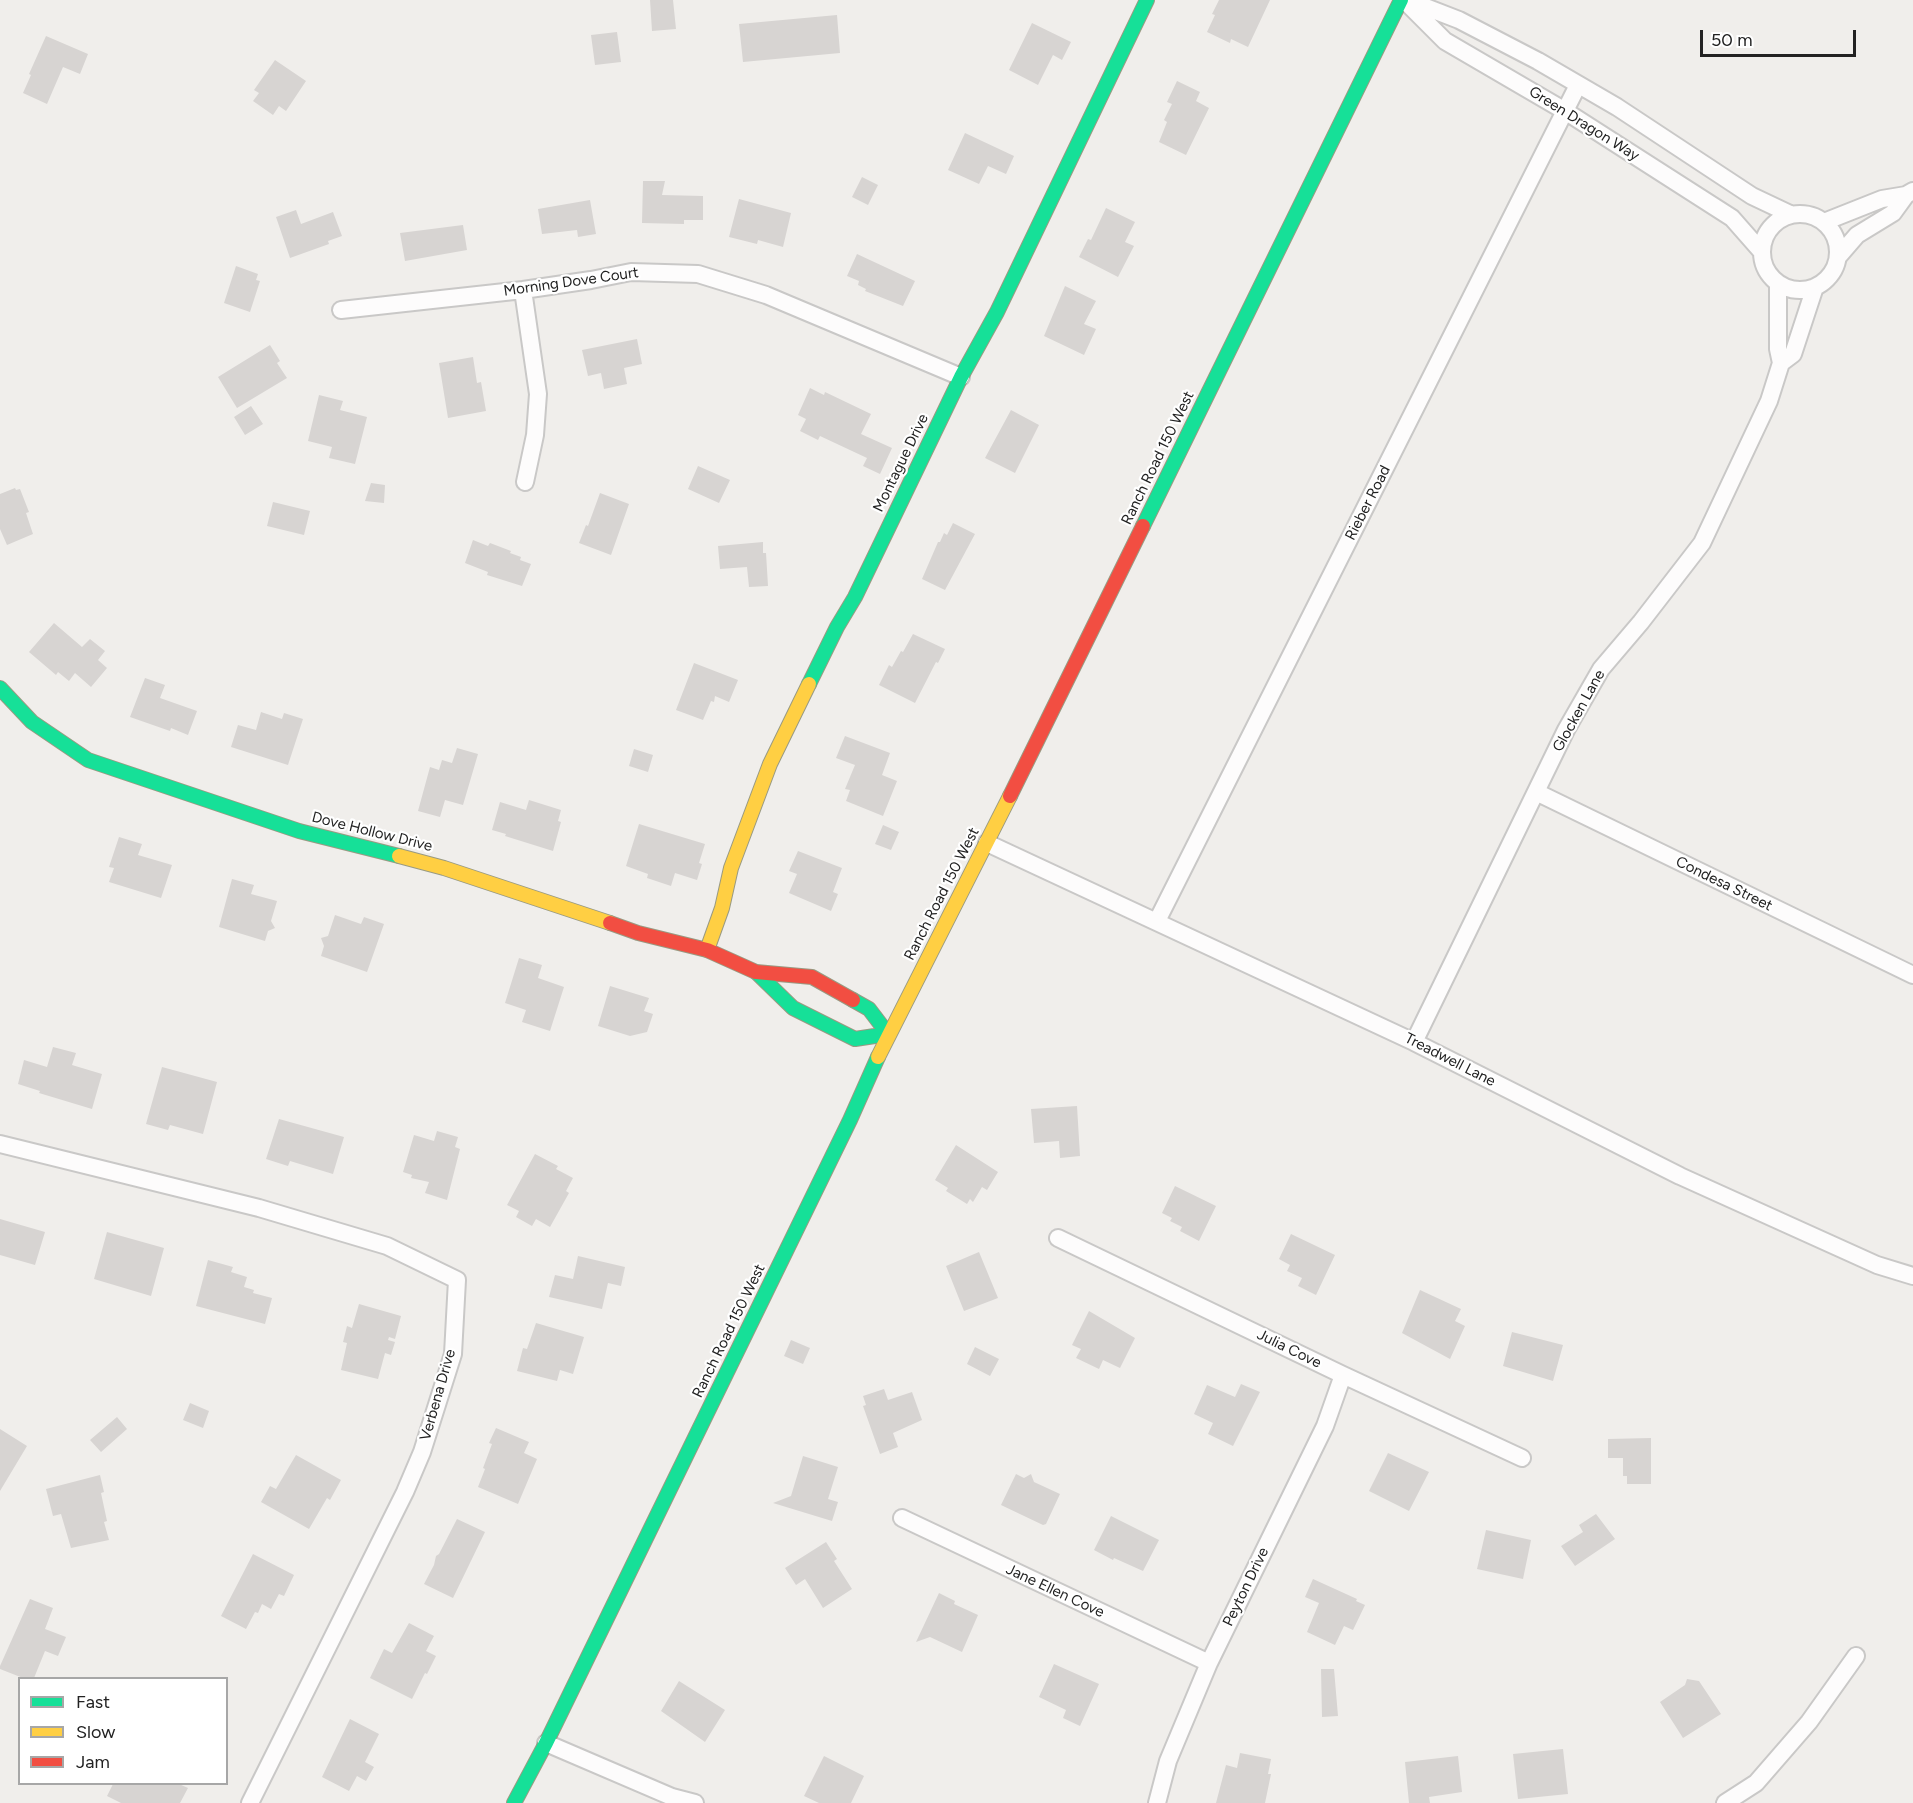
<!DOCTYPE html>
<html>
<head>
<meta charset="utf-8">
<style>
	body { margin:0 }
	#map { position:relative; width:1913px; height:1803px; overflow:hidden; background:#f0eeeb; font-family:Figtree,sans-serif }
	canvas { display:block }
	.legend { position:absolute; left:18px; top:1677px; width:210px; height:108px; box-sizing:border-box; background:#fff; border:2px solid #a7a7a7; margin:0; padding:8px 10px; list-style:none; font-size:18px; color:#222 }
	.legend li { display:flex; align-items:center; gap:12px; height:30px }
	.legend b { width:30px; border:2px solid #a7a7a7 }
	.scale { position:absolute; left:1700px; top:30px; width:156px; height:27px; box-sizing:border-box; border:3px solid #222; border-top:0; padding-left:8px; font-size:18px; line-height:21px; white-space:nowrap; color:#222; -webkit-text-stroke:4px #fff; paint-order:stroke }
</style>
</head>
<body>
<div id="map">
<canvas width="1913" height="1803"></canvas>
<ul class="legend">
<li><b style="height:8px;background:#16e098"></b>Fast</li>
<li><b style="height:8px;background:#ffcf43"></b>Slow</li>
<li><b style="height:8px;background:#f24e42"></b>Jam</li>
</ul>
<div class="scale">50 m</div>
</div>
<script>
const ctx = document.querySelector('canvas').getContext('2d');
ctx.lineJoin = 'round';
function paint(path, color) {
  ctx.fillStyle = color;
  ctx.fill(path, 'evenodd');
}
function toPath(rows) {
  const path = new Path2D();
  for (const r of rows) {
    if (r.length === 3) {
      path.moveTo(r[0] + r[2], r[1]);
      path.arc(r[0], r[1], r[2], 0, 2 * Math.PI);
      continue;
    }
    path.moveTo(r[0], r[1]);
    for (let i = 2; i < r.length; i += 2) path.lineTo(r[i], r[i + 1]);
  }
  return path;
}
function trace(path, color, width, dash) {
  ctx.strokeStyle = color;
  ctx.lineWidth = width;
  ctx.lineCap = dash ? 'butt' : 'round';
  ctx.setLineDash(dash || []);
  ctx.stroke(path);
}
function drawText(font, color, halo, rows, align = 'center') {
  ctx.font = font + ' Figtree,sans-serif';
  ctx.lineWidth = 4.5;
  ctx.setLineDash([]);
  ctx.textBaseline = 'middle';
  ctx.strokeStyle = halo;
  ctx.fillStyle = color;
  for (const [text, x, y, turn = 0] of rows) {
    ctx.save();
    ctx.translate(x, y);
    ctx.rotate((+turn || 0) * Math.PI / 180);
    ctx.textAlign = isNaN(turn) ? turn : align;
    if (halo) ctx.strokeText(text, 0, 0);
    ctx.fillText(text, 0, 0);
    ctx.restore();
  }
}
paint(toPath([
	[650,0,673,0,676,29,652,31],
	[1219,0,1270,0,1248,47,1231,39,1230,43,1207,32,1215,15,1212,14],
	[837,15,840,53,743,62,739,24],
	[1032,23,1071,42,1062,60,1053,55,1038,85,1009,70],
	[617,32,621,62,595,65,591,35],
	[46,36,88,54,80,74,63,67,47,104,23,93,31,75,29,74],
	[275,60,306,81,286,111,279,106,273,115,253,101,259,93,254,90],
	[1177,81,1200,92,1196,101,1209,108,1186,155,1159,142,1167,122,1164,120,1172,104,1167,102],
	[965,133,1014,156,1006,174,988,166,979,184,948,170],
	[862,177,878,185,868,205,852,197],
	[643,181,665,181,662,195,703,196,703,220,684,220,684,224,642,223],
	[739,199,791,213,783,247,758,240,757,244,729,237],
	[590,200,596,234,578,237,577,230,542,234,538,209],
	[1106,208,1135,222,1125,242,1134,246,1118,277,1079,257,1088,239,1091,240],
	[296,210,301,224,333,212,342,236,328,241,329,244,290,258,276,217],
	[463,225,467,250,405,261,400,233],
	[857,254,915,281,903,306,865,291,866,289,858,285,859,281,847,276],
	[236,266,258,274,256,280,260,281,250,312,224,303],
	[1065,286,1096,301,1084,324,1096,329,1084,355,1044,336],
	[637,339,642,364,624,368,627,384,604,389,601,373,588,376,582,350],
	[270,345,280,361,277,363,287,378,237,408,218,377],
	[473,357,477,383,481,382,486,411,448,418,439,363],
	[810,388,824,395,825,392,871,414,861,434,892,448,880,474,863,466,867,458,820,436,818,440,800,431,806,419,798,415],
	[319,395,343,401,340,410,367,417,355,464,329,458,332,447,308,441],
	[251,406,263,424,245,435,234,417],
	[1011,410,1039,425,1015,473,985,458],
	[698,466,730,480,719,503,688,489],
	[371,483,385,485,384,503,365,501],
	[15,488,16,490,20,489,29,512,26,513,33,534,7,545,0,529,0,494],
	[600,493,629,504,611,555,579,543,586,525,588,526],
	[273,502,310,511,304,535,267,526],
	[953,523,975,534,945,590,922,579,938,542,940,542,944,533,947,535],
	[473,540,488,546,490,543,511,551,510,553,521,557,520,560,531,564,522,586,487,575,488,572,465,563],
	[763,542,763,553,766,553,768,586,749,587,747,567,720,569,718,546],
	[54,623,82,647,90,639,105,651,98,660,107,668,91,687,75,673,69,681,58,672,56,675,29,652],
	[913,634,945,649,938,663,936,662,915,703,879,685,889,665,892,667,901,651,903,652],
	[694,663,738,680,729,702,715,696,714,702,711,701,703,720,676,710],
	[145,678,165,685,160,698,197,711,188,735,171,728,170,731,130,717],
	[261,712,282,719,284,713,303,719,288,765,231,747,238,725,256,730],
	[845,736,890,753,882,775,897,781,883,816,846,801,850,790,845,789,855,765,836,758],
	[457,748,478,754,463,805,445,800,440,817,418,811,430,767,439,770,442,760,452,763],
	[634,749,653,755,648,772,629,766],
	[529,800,561,810,558,821,561,822,553,851,505,836,506,834,492,830,500,802,526,810],
	[639,824,705,844,699,863,702,864,697,880,675,873,671,886,647,878,648,874,626,866],
	[883,825,899,832,891,850,875,844],
	[119,837,142,844,138,855,172,865,161,898,109,882,114,868,109,867],
	[798,851,842,868,833,892,838,894,831,911,789,893,797,874,789,871],
	[232,879,254,885,251,894,277,901,271,921,275,928,268,931,265,941,219,927],
	[335,915,361,924,364,917,384,924,367,972,321,956,324,946,321,938,328,936],
	[519,958,542,965,538,978,564,987,550,1031,522,1022,526,1010,505,1003],
	[610,986,649,998,644,1011,653,1014,647,1032,630,1036,598,1026],
	[53,1047,76,1053,72,1065,102,1074,92,1109,39,1093,40,1091,18,1084,24,1060,47,1067],
	[162,1067,217,1082,203,1134,170,1125,168,1130,146,1124],
	[1077,1106,1080,1156,1060,1158,1059,1141,1034,1143,1031,1109],
	[279,1119,344,1137,333,1174,290,1161,288,1166,266,1159],
	[437,1131,458,1137,455,1147,460,1149,447,1200,425,1193,429,1182,411,1178,412,1175,403,1172,414,1135,434,1141],
	[956,1145,998,1172,987,1190,982,1187,973,1202,970,1199,967,1204,946,1191,948,1188,935,1180],
	[535,1154,558,1166,556,1169,573,1178,566,1191,569,1193,550,1227,536,1219,532,1226,516,1217,519,1211,507,1205],
	[1175,1186,1216,1206,1199,1241,1180,1231,1182,1227,1170,1221,1172,1218,1162,1213],
	[0,1219,45,1232,35,1265,0,1255],
	[107,1232,164,1248,151,1296,94,1279],
	[1291,1234,1335,1255,1316,1295,1298,1286,1302,1278,1287,1271,1290,1265,1279,1259],
	[979,1252,998,1298,964,1311,946,1266],
	[578,1256,625,1267,621,1286,608,1283,602,1309,549,1297,555,1275,573,1279],
	[208,1260,233,1267,231,1272,247,1277,244,1287,254,1290,253,1293,272,1298,265,1324,196,1306],
	[1420,1290,1461,1309,1455,1321,1465,1326,1450,1359,1402,1333],
	[359,1304,401,1316,395,1339,389,1337,388,1340,395,1342,391,1355,385,1353,378,1379,341,1370,347,1343,343,1342,347,1326,352,1328],
	[1089,1311,1135,1338,1120,1368,1103,1360,1099,1369,1076,1358,1081,1349,1072,1345],
	[536,1323,584,1337,573,1374,560,1370,557,1381,517,1371,523,1348,527,1349],
	[1512,1332,1563,1345,1553,1381,1503,1366],
	[791,1340,810,1348,803,1364,784,1356],
	[975,1347,999,1359,990,1376,967,1364],
	[1241,1384,1260,1392,1233,1446,1208,1434,1213,1423,1194,1414,1207,1385,1235,1397],
	[884,1389,888,1400,912,1392,922,1420,893,1433,898,1447,880,1454,863,1406,866,1405,863,1396],
	[190,1403,209,1411,203,1428,183,1420],
	[117,1417,127,1429,101,1452,90,1440],
	[496,1428,529,1442,524,1453,537,1459,518,1504,478,1487,485,1469,483,1468,492,1444,489,1443],
	[0,1429,27,1446,0,1491],
	[1651,1438,1651,1484,1627,1484,1627,1476,1623,1476,1623,1458,1608,1458,1608,1439],
	[1388,1453,1429,1472,1409,1511,1369,1491],
	[296,1455,341,1480,330,1500,327,1498,309,1529,261,1502,270,1486,276,1489],
	[803,1456,838,1467,828,1499,838,1502,832,1521,773,1503,791,1496],
	[1016,1474,1024,1478,1031,1474,1034,1482,1060,1494,1046,1524,1043,1525,1001,1505],
	[100,1475,104,1492,101,1493,107,1521,104,1522,109,1540,71,1548,61,1514,53,1516,46,1489],
	[1596,1514,1615,1539,1575,1566,1561,1546,1583,1532,1579,1525],
	[1111,1516,1159,1540,1143,1571,1114,1558,1113,1560,1094,1550],
	[457,1519,485,1532,453,1598,424,1584,434,1565,436,1556,439,1554],
	[1486,1530,1531,1540,1523,1579,1477,1569],
	[826,1542,837,1559,834,1561,852,1589,823,1608,805,1579,796,1585,785,1568],
	[253,1554,294,1575,284,1596,279,1594,271,1609,262,1604,258,1613,255,1612,246,1629,221,1616],
	[1313,1579,1357,1599,1356,1601,1365,1605,1353,1630,1344,1626,1335,1645,1307,1632,1319,1603,1305,1597],
	[939,1593,955,1601,954,1604,978,1615,962,1652,930,1637,916,1642],
	[30,1599,53,1608,45,1629,66,1637,58,1656,45,1651,34,1678,23,1678,0,1669,0,1666],
	[409,1623,434,1636,426,1651,436,1656,427,1674,425,1673,412,1699,370,1678,384,1649,392,1653],
	[1054,1664,1099,1684,1080,1726,1063,1718,1066,1710,1039,1697],
	[1321,1669,1334,1669,1338,1716,1322,1717],
	[1687,1679,1699,1681,1721,1714,1683,1738,1660,1702,1685,1685],
	[679,1681,725,1710,705,1742,661,1711],
	[350,1719,379,1734,365,1762,374,1767,366,1781,357,1776,349,1791,322,1777],
	[1563,1749,1568,1794,1518,1799,1513,1754],
	[1240,1753,1271,1759,1268,1774,1271,1774,1265,1803,1216,1803,1226,1765,1237,1768],
	[824,1756,864,1776,851,1803,819,1803,804,1796],
	[1458,1756,1462,1792,1429,1797,1430,1803,1409,1803,1405,1762],
	[113,1784,179,1784,188,1788,180,1803,121,1803,107,1796]
]), '#d7d4d2');
const street = toPath([
	[1404,0,1445,41,1565,111,1732,218,1761,251],
	[1410,1,1459,20,1538,61,1617,107,1752,196,1790,214],
	[1800,252,38],
	[1824,222,1882,199,1906,195,1913,191],
	[1838,257,1857,235,1893,213,1906,195],
	[523,290,538,394,535,435,525,482],
	[341,310,523,290,591,280,631,272,698,274,766,295,961,377],
	[1781,363,1793,354,1815,287],
	[1536,792,1913,975],
	[987,843,1414,1042,1680,1176,1877,1265,1913,1276],
	[1157,921,1578,85],
	[1414,1042,1566,730,1601,669,1641,622,1702,543,1769,401,1781,363,1778,349,1778,283],
	[0,1144,259,1208,387,1246,457,1280,453,1354,422,1452,405,1492,250,1803],
	[1058,1238,1343,1375,1522,1458],
	[902,1518,1209,1663],
	[546,1743,672,1797,695,1803],
	[1157,1803,1168,1761,1209,1663,1325,1426,1343,1375],
	[1725,1803,1756,1783,1809,1722,1856,1656]
]);
const fast = toPath([
	[1143,526,1401,0],
	[809,684,837,627,855,597,961,377,997,312,1147,0],
	[0,688,32,722,88,760,299,831,399,856],
	[756,972,793,1008,855,1039,888,1034,869,1009,853,1000],
	[514,1803,546,1743,850,1120,878,1057]
]);
const slow = toPath([
	[399,856,444,868,610,923],
	[707,950,722,908,731,868,770,764,809,684],
	[878,1057,1010,796]
]);
const jam = toPath([
	[1010,796,1143,526],
	[610,923,638,933,707,950,756,972,812,977,853,1000]
]);
trace(street, '#c9c8c7', 20);
trace(fast, '#999a82', 16);
trace(slow, '#999a82', 16);
trace(jam, '#999a82', 16);
trace(street, '#fdfcfc', 16);
trace(fast, '#16e098', 14);
trace(slow, '#ffcf43', 14);
trace(jam, '#f24e42', 14);
drawText('15px', '#222', '#fff', [
	["Green Dragon Way",1584,124,32],
	["Morning Dove Court",571,282,-8],
	["Ranch Road 150 West",1158,458,-64],
	["Montague Drive",901,463,-64],
	["Rieber Road",1368,503,-63],
	["Glocken Lane",1579,711,-61],
	["Dove Hollow Drive",372,832,14],
	["Condesa Street",1724,884,26],
	["Ranch Road 150 West",942,894,-63],
	["Treadwell Lane",1450,1060,27],
	["Ranch Road 150 West",729,1331,-64],
	["Julia Cove",1289,1349,26],
	["Verbena Drive",438,1395,-74],
	["Peyton Drive",1246,1587,-64],
	["Jane Ellen Cove",1055,1591,25]
]);
</script>
</body>
</html>
